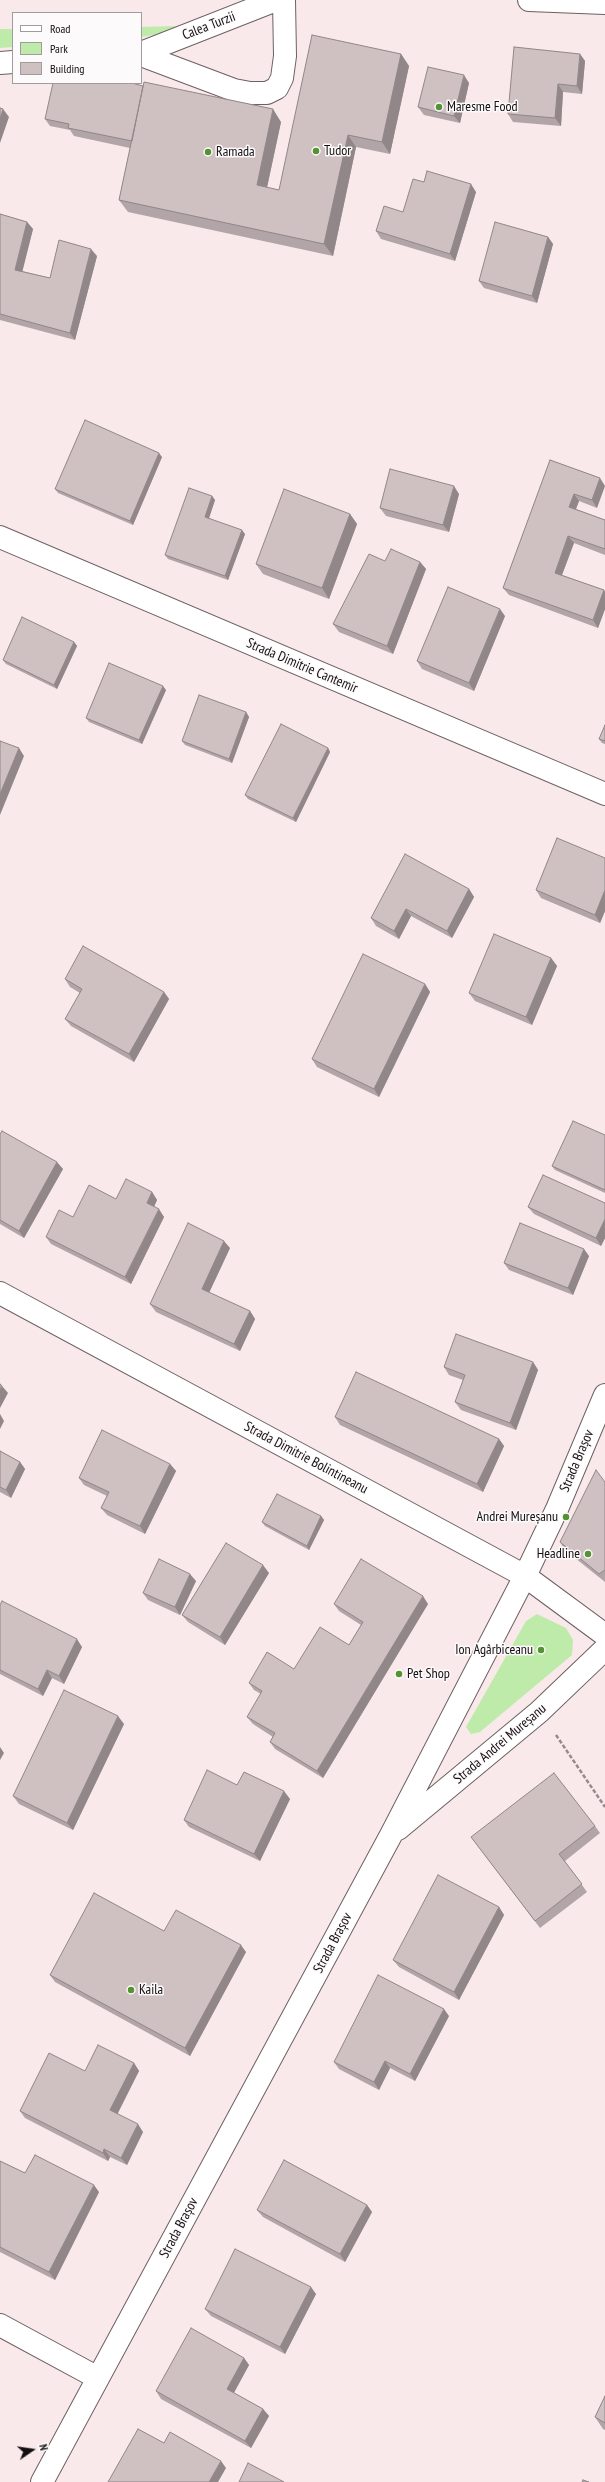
<!DOCTYPE html>
<html>
<head>
<meta charset="utf-8">
<style>
	body { margin:0 }
	#map { position:relative; width:605px; height:2482px; overflow:hidden; background:#f9e9eb; font-family:"PT Sans Narrow",sans-serif }
	canvas { display:block }
	.legend { position:absolute; left:12px; top:12px; width:130px; height:72px; box-sizing:border-box; background:#fdfafb; border:1px solid #a09c9d; margin:0; padding:5px 7px; list-style:none; font-size:12px; color:#140f10 }
	.legend li { display:flex; align-items:center; gap:8px; height:20px }
	.legend b { width:20px; border:1px solid #a09c9d }
	.north { position:absolute; left:12px; top:2430px; width:40px; height:40px; -webkit-text-stroke:3px #fdfafb; paint-order:stroke; rotate:77deg; font-size:11px; font-weight:700; line-height:16px; text-align:center; color:#140f10 }
	.north::after { content:''; display:block; margin:auto; width:14px; height:18px; background:#140f10; clip-path:polygon(50% 0,100% 100%,50% 72%,0 100%) }
</style>
</head>
<body>
<div id="map">
<canvas width="605" height="2482"></canvas>
<ul class="legend">
<li><b style="height:5px;background:#fff"></b>Road</li>
<li><b style="height:11px;background:#beebaa"></b>Park</li>
<li><b style="height:11px;background:#cfc0c2"></b>Building</li>
</ul>
<div class="north">N</div>
</div>
<script>
const ctx = document.querySelector('canvas').getContext('2d');
ctx.lineJoin = 'round';
function paint(path, color) {
  ctx.fillStyle = color;
  ctx.fill(path, 'evenodd');
}
function toPath(rows) {
  const path = new Path2D();
  for (const r of rows) {
    path.moveTo(r[0], r[1]);
    for (let i = 2; i < r.length; i += 2) path.lineTo(r[i], r[i + 1]);
  }
  return path;
}
function trace(path, color, width, dash) {
  ctx.strokeStyle = color;
  ctx.lineWidth = width;
  ctx.lineCap = dash ? 'butt' : 'round';
  ctx.setLineDash(dash || []);
  ctx.stroke(path);
}
function drawText(font, color, halo, rows, align = 'center') {
  ctx.font = font + ' "PT Sans Narrow",sans-serif';
  ctx.lineWidth = 3;
  ctx.setLineDash([]);
  ctx.textBaseline = 'middle';
  ctx.strokeStyle = halo;
  ctx.fillStyle = color;
  for (const [text, x, y, turn = 0] of rows) {
    ctx.save();
    ctx.translate(x, y);
    ctx.rotate((+turn || 0) * Math.PI / 180);
    ctx.textAlign = isNaN(turn) ? turn : align;
    if (halo) ctx.strokeText(text, 0, 0);
    ctx.fillText(text, 0, 0);
    ctx.restore();
  }
}
paint(toPath([
	[176,26,166,33,141,37,141,27],
	[0,29,13,29,13,47,0,48],
	[537,1614,566,1628,573,1640,572,1655,480,1732,471,1734,466,1727,526,1621]
]), '#beebaa');
const minor = toPath([
	[141,53,276,0],
	[141,55,234,90,250,93,267,93,277,88,282,78,285,56,284,0],
	[0,63,13,62],
	[0,537,605,794],
	[0,1293,525,1576,605,1635],
	[398,1829,539,1712,605,1649],
	[0,2325,98,2378],
	[42,2482,391,1835,525,1576,557,1509,605,1395]
]);
const major = toPath([
	[529,0,605,3]
]);
trace(minor, '#6d6062', 24);
trace(major, '#6d6062', 24);
trace(toPath([
	[556,1735,605,1807]
]), '#968a8c', 2.5, [4, 2]);
trace(minor, '#fff', 22);
trace(major, '#fff', 22);
paint(toPath([
	[401,54,409,66,390,154,356,147,333,256,128,212,119,200,130,148,74,136,70,130,50,126,45,119,281,122,267,187,279,190],
	[580,54,585,61,582,94,563,92,561,126,513,122,508,114],
	[469,83,460,123,424,115,418,107],
	[424,182,476,192,455,261,381,239,376,231,403,212],
	[0,214,27,222,33,229,22,271,50,278,97,256,75,340,0,320],
	[548,237,553,244,537,303,484,288,479,281],
	[162,457,133,525,58,493,55,489],
	[550,460,600,478,597,508,579,501,576,509,605,520,605,555,574,543,562,575,604,590,605,592,605,609,598,628,509,595,503,588],
	[459,494,449,532,386,516,380,508],
	[212,496,215,500,209,518,245,534,228,580,168,559,165,555],
	[350,514,357,524,329,599,263,574,256,564],
	[385,561,420,562,426,569,393,654,339,632,333,624],
	[505,616,474,691,422,669,417,661],
	[74,642,77,646,57,689,6,664,3,660],
	[166,690,142,744,89,722,86,718],
	[246,712,249,717,232,763,185,745,182,741],
	[605,725,605,744,602,743,599,739],
	[328,748,330,752,296,822,248,799,245,795],
	[605,858,605,911,600,923,541,898,536,890],
	[469,889,474,897,452,938,411,916,399,939,376,926,371,918],
	[551,958,557,966,532,1025,475,1001,469,993],
	[65,979,164,992,169,999,134,1062,71,1026,65,1019,80,993,70,987],
	[425,984,430,992,379,1097,317,1067,312,1059],
	[0,1134,63,1169,24,1238,0,1224],
	[605,1135,605,1193,555,1170,552,1166],
	[152,1192,157,1200,154,1207,164,1217,131,1284,51,1244,46,1237,73,1217,116,1199],
	[605,1203,605,1238,601,1246,534,1214,528,1207],
	[230,1248,209,1293,250,1311,255,1319,240,1351,156,1312,150,1304],
	[589,1256,573,1295,509,1270,504,1263],
	[533,1362,538,1370,516,1430,461,1410,455,1402,463,1380,449,1375,444,1367],
	[335,1417,499,1439,504,1446,483,1492,340,1425],
	[0,1451,20,1462,25,1469,11,1498,0,1492],
	[170,1464,176,1471,145,1534,107,1515,101,1508,107,1496,84,1485,79,1478],
	[605,1482,605,1582,565,1550,560,1542],
	[321,1516,324,1520,309,1550,265,1526,262,1522],
	[269,1573,225,1645,188,1622,182,1615],
	[196,1581,180,1615,148,1600,143,1593],
	[334,1604,428,1604,323,1778,275,1749,270,1742,273,1737,253,1724,247,1717,261,1694,254,1690,249,1683,294,1669,349,1645,361,1625,339,1611],
	[0,1605,82,1647,64,1684,52,1678,43,1696,0,1674],
	[124,1724,73,1830,19,1804,13,1796],
	[237,1785,290,1799,260,1861,189,1827,184,1820],
	[595,1826,600,1833,565,1861,587,1892,540,1928,471,1837],
	[499,1907,504,1915,459,2000,399,1967,393,1960],
	[164,1931,246,1952,190,2056,55,1982,50,1975],
	[449,2016,415,2081,390,2068,379,2090,339,2069,334,2062],
	[134,2063,139,2071,117,2113,143,2132,127,2165,110,2157,108,2161,25,2118,20,2111,85,2071],
	[0,2161,25,2173,99,2192,55,2280,0,2252],
	[367,2205,372,2212,345,2262,263,2217,257,2210],
	[316,2294,285,2354,211,2316,205,2309],
	[244,2358,249,2365,234,2393,263,2409,269,2416,251,2448,161,2399,156,2391],
	[605,2396,605,2430,603,2429,595,2417]
]), '#b2a5a7');
paint(toPath([
	[401,54,409,66,390,154,382,142],
	[580,54,585,61,582,94,577,86],
	[464,75,469,83,460,123,454,116],
	[558,84,563,92,561,126,555,118],
	[3,109,9,117,0,143,0,119],
	[273,109,281,122,265,197,257,185],
	[348,135,356,147,333,256,324,244],
	[471,184,476,192,455,261,450,254],
	[27,222,33,229,21,277,15,270],
	[548,237,553,244,537,303,532,296],
	[91,249,97,256,75,340,70,333],
	[159,453,162,457,133,525,130,521],
	[600,478,605,486,597,508,592,500],
	[454,486,459,494,449,532,443,525],
	[574,494,579,501,574,514,569,507],
	[212,496,215,500,208,521,205,517],
	[350,514,357,524,329,599,322,588],
	[242,530,245,534,228,580,225,576],
	[568,536,574,543,560,580,555,573],
	[420,562,426,569,393,654,387,646],
	[604,590,605,592,605,609,598,628,593,620],
	[500,609,505,616,474,691,469,683],
	[74,642,77,646,57,689,54,685],
	[163,686,166,690,142,744,139,740],
	[246,712,249,717,232,763,229,759],
	[19,748,24,756,0,815,0,794],
	[328,748,330,752,296,822,293,818],
	[469,889,474,897,452,938,447,931],
	[605,890,605,911,600,923,595,915],
	[406,909,411,916,399,939,394,931],
	[551,958,557,966,532,1025,526,1017],
	[425,984,430,992,379,1097,374,1089],
	[164,992,169,999,134,1062,129,1054],
	[57,1162,63,1169,24,1238,19,1231],
	[152,1192,157,1200,152,1211,147,1203],
	[159,1209,164,1217,131,1284,125,1277],
	[605,1219,605,1238,601,1246,596,1238],
	[224,1241,230,1248,207,1297,202,1289],
	[584,1249,589,1256,573,1295,568,1288],
	[250,1311,255,1319,240,1351,234,1344],
	[533,1362,538,1370,516,1430,510,1423],
	[2,1386,8,1393,0,1408,0,1390],
	[0,1414,4,1421,0,1429],
	[499,1439,504,1446,483,1492,477,1484],
	[20,1462,25,1469,11,1498,6,1490],
	[170,1464,176,1471,145,1534,140,1526],
	[321,1516,324,1520,309,1550,307,1546],
	[263,1565,269,1573,225,1645,220,1637],
	[190,1574,196,1581,180,1615,175,1607],
	[423,1596,428,1604,323,1778,317,1771],
	[77,1639,82,1647,64,1684,59,1676],
	[47,1670,52,1678,43,1696,38,1689],
	[118,1716,124,1724,73,1830,67,1823],
	[0,1747,4,1753,0,1760],
	[284,1791,290,1799,260,1861,254,1854],
	[499,1907,504,1915,459,2000,454,1992],
	[241,1945,246,1952,190,2056,185,2048],
	[444,2009,449,2016,415,2081,410,2074],
	[385,2061,390,2068,379,2090,374,2082],
	[134,2063,139,2071,116,2117,110,2110],
	[138,2124,143,2132,127,2165,121,2158],
	[104,2149,110,2157,108,2161,103,2153],
	[94,2185,99,2192,55,2280,49,2272],
	[367,2205,372,2212,345,2262,340,2254],
	[311,2287,316,2294,285,2354,280,2347],
	[244,2358,249,2365,232,2396,227,2389],
	[263,2409,269,2416,251,2448,245,2441],
	[221,2461,226,2468,218,2482,209,2482]
]), '#918688');
const building = toPath([
	[312,35,401,54,382,142,348,135,324,244,119,200,144,82,273,109,257,185,279,190,312,35],
	[514,47,580,54,577,86,558,84,555,118,508,114,514,47],
	[428,67,464,75,454,116,418,107,428,67],
	[53,83,132,83,143,86,132,141,68,128,69,124,45,119,53,83],
	[0,108,3,109,0,119,0,108],
	[427,171,471,184,450,254,376,231,384,206,403,212,413,179,424,182,427,171],
	[0,214,27,222,15,270,50,278,59,240,91,249,70,333,0,314,0,214],
	[495,222,548,237,532,296,479,281,495,222],
	[85,420,159,453,130,521,55,489,85,420],
	[550,460,600,478,592,500,574,494,569,507,605,520,605,549,568,536,555,573,604,590,593,620,503,588,550,460],
	[390,469,454,486,443,525,380,508,390,469],
	[189,488,212,496,205,517,242,530,225,576,165,555,189,488],
	[284,489,350,514,322,588,256,564,284,489],
	[391,549,420,562,387,646,333,624,369,554,385,561,391,549],
	[448,587,500,609,469,683,417,661,448,587],
	[22,617,74,642,54,685,3,660,22,617],
	[109,663,163,686,139,740,86,718,109,663],
	[199,695,246,712,229,759,182,741,199,695],
	[281,724,328,748,293,818,245,795,281,724],
	[605,725,605,741,599,739,605,725],
	[0,741,19,748,0,794,0,741],
	[557,838,605,858,605,890,595,915,536,890,557,838],
	[405,854,469,889,447,931,406,909,394,931,371,918,405,854],
	[494,934,551,958,526,1017,469,993,494,934],
	[83,946,164,992,129,1054,65,1019,82,989,65,979,83,946],
	[363,954,425,984,374,1089,312,1059,363,954],
	[573,1121,605,1135,605,1190,552,1166,573,1121],
	[2,1131,57,1162,19,1231,0,1220,0,1134,2,1131],
	[543,1175,605,1203,605,1219,596,1238,528,1207,543,1175],
	[126,1179,152,1192,147,1203,159,1209,125,1277,46,1237,59,1210,73,1217,89,1185,116,1199,126,1179],
	[188,1223,224,1241,202,1289,250,1311,234,1344,150,1304,188,1223],
	[520,1223,584,1249,568,1288,504,1263,520,1223],
	[456,1334,533,1362,510,1423,455,1402,465,1375,444,1367,456,1334],
	[356,1372,499,1439,477,1484,335,1417,356,1372],
	[0,1384,2,1386,0,1390,0,1384],
	[102,1430,170,1464,140,1526,101,1508,109,1492,79,1478,102,1430],
	[0,1451,20,1462,6,1490,0,1487,0,1451],
	[596,1470,605,1482,605,1570,599,1574,560,1542,596,1470],
	[277,1494,321,1516,307,1546,262,1522,277,1494],
	[226,1543,263,1565,220,1637,182,1615,226,1543],
	[159,1559,190,1574,175,1607,143,1593,159,1559],
	[361,1559,423,1596,317,1771,270,1742,275,1733,247,1717,262,1691,249,1683,267,1652,294,1669,320,1627,349,1645,363,1622,334,1604,361,1559],
	[2,1601,77,1639,59,1676,47,1670,38,1689,0,1670,0,1605,2,1601],
	[64,1690,118,1716,67,1823,13,1796,64,1690],
	[207,1770,237,1785,244,1772,284,1791,254,1854,184,1820,207,1770],
	[554,1773,595,1826,559,1854,582,1884,535,1921,471,1837,554,1773],
	[438,1875,499,1907,454,1992,393,1960,438,1875],
	[94,1893,164,1931,176,1910,241,1945,185,2048,50,1975,94,1893],
	[378,1975,444,2009,410,2074,385,2061,374,2082,334,2062,378,1975],
	[98,2045,134,2063,110,2110,138,2124,121,2158,104,2149,103,2153,20,2111,49,2053,85,2071,98,2045],
	[35,2155,94,2185,49,2272,0,2247,0,2161,25,2173,35,2155],
	[284,2160,367,2205,340,2254,257,2210,284,2160],
	[235,2249,311,2287,280,2347,205,2309,235,2249],
	[191,2328,244,2358,227,2389,263,2409,245,2441,156,2391,191,2328],
	[605,2396,605,2423,595,2417,605,2396],
	[138,2429,164,2443,170,2432,221,2461,209,2482,108,2482,138,2429],
	[248,2463,284,2482,239,2482,248,2463],
	[583,2480,589,2482,582,2482,583,2480]
]);
paint(building, '#cfc0c2');
trace(building, '#918688', 1);
for (const [x, y, r, color] of [
	[439,107,4,"#549233"],
	[316,151,4,"#549233"],
	[208,152,4,"#549233"],
	[566,1517,4,"#549233"],
	[588,1554,4,"#549233"],
	[541,1650,4,"#549233"],
	[399,1674,4,"#549233"],
	[131,1990,4,"#549233"]
]) {
  const dot = new Path2D();
  dot.arc(x, y, r, 0, 2 * Math.PI);
  ctx.fillStyle = color;
  ctx.fill(dot);
  trace(dot, '#fdfafb', 1.5);
}
drawText('14px', '#140f10', '#fdfafb', [
	["Calea Turzii",209,26,-21],
	["Strada Dimitrie Cantemir",302,666,23],
	["Strada Dimitrie Bolintineanu",306,1458,28],
	["Strada Brașov",577,1461,-67],
	["Strada Andrei Mureșanu",500,1744,-40],
	["Strada Brașov",333,1943,-62],
	["Strada Brașov",179,2228,-62]
]);
drawText('14px', '#140f10', '#fdfafb', [
	["Maresme Food",447,107],
	["Tudor",324,151],
	["Ramada",216,152],
	["Andrei Mureșanu",558,1517,"right"],
	["Headline",580,1554,"right"],
	["Ion Agârbiceanu",533,1650,"right"],
	["Pet Shop",407,1674],
	["Kaila",139,1990]
], 'left');
</script>
</body>
</html>
